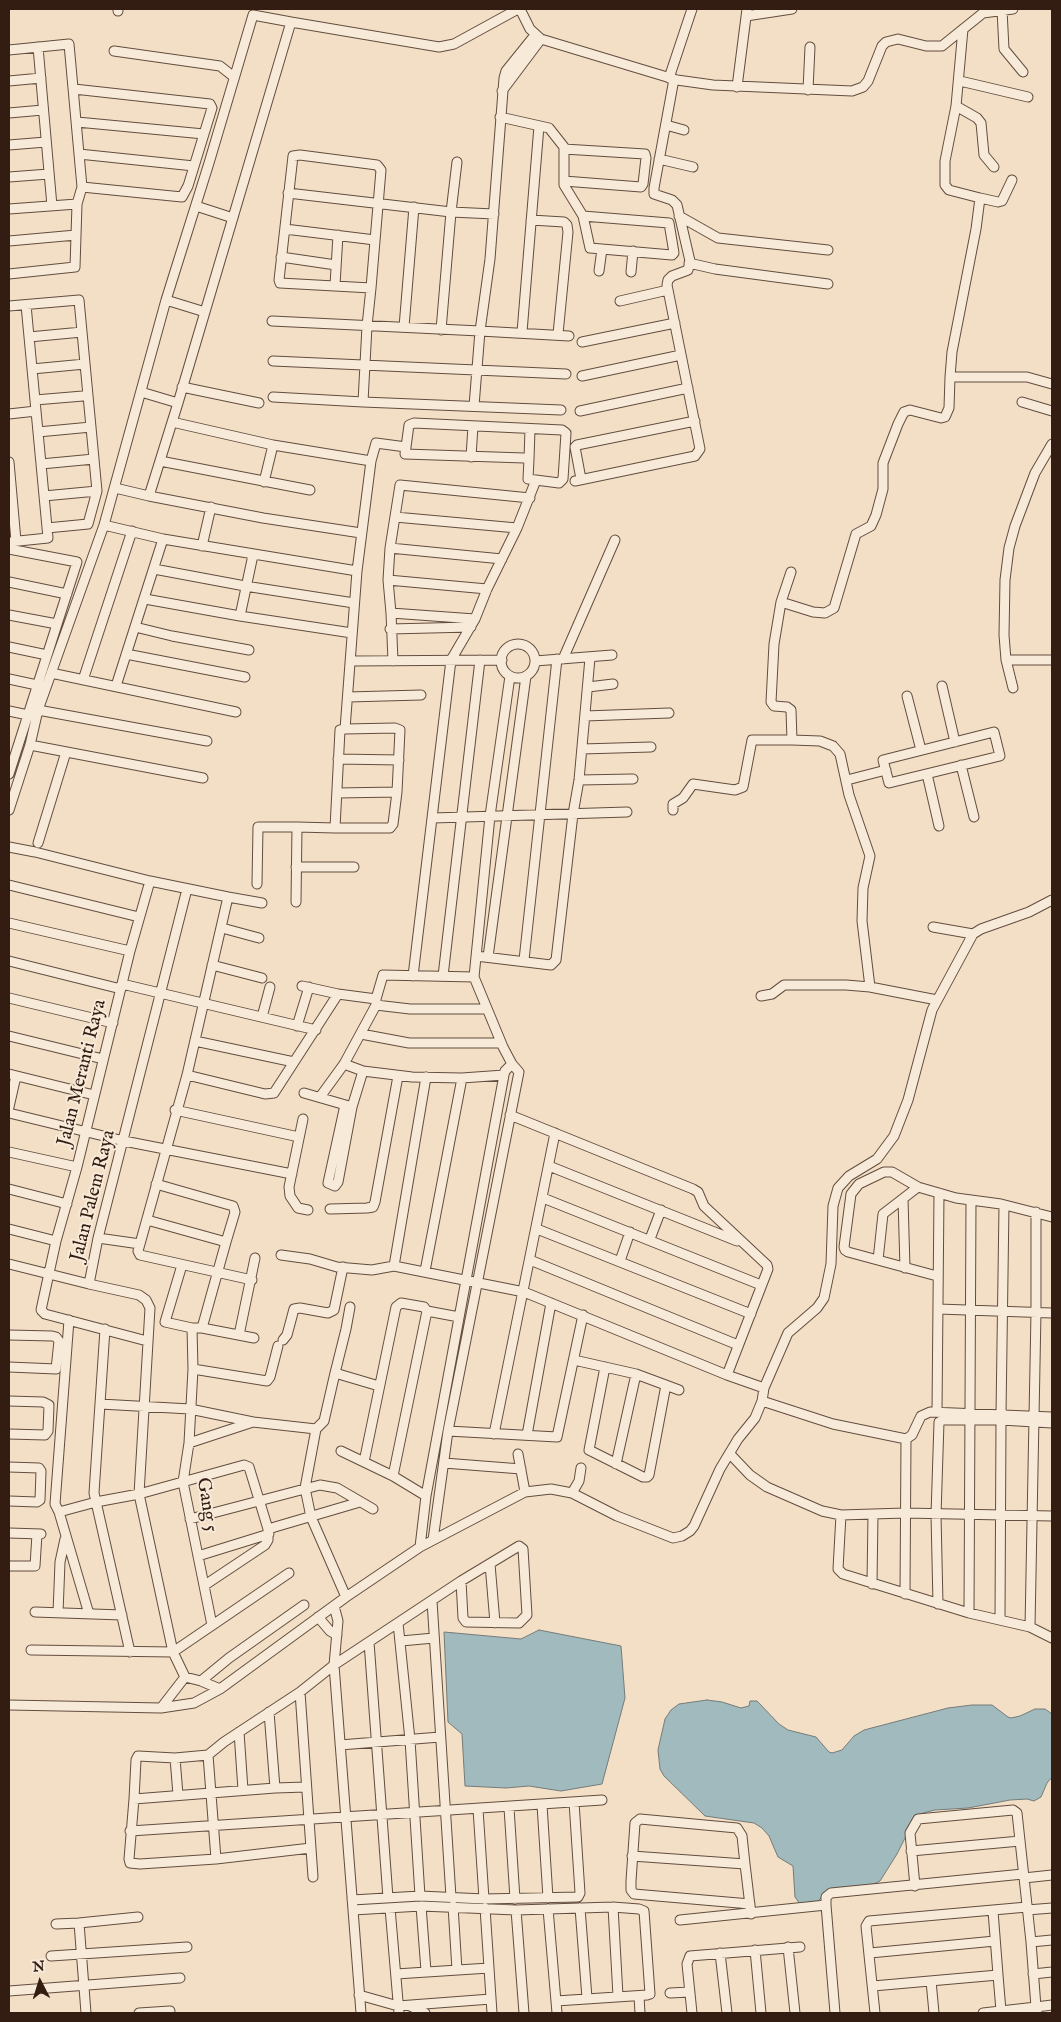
<!DOCTYPE html>
<html>
<head>
<meta charset="utf-8">
<style>
	body { margin:0 }
	#map { position:relative; width:1061px; height:2022px; overflow:hidden; background:#f3dfc5; font-family:"IM FELL English",serif }
	canvas { display:block }
	.frame { position:absolute; inset:0; border:10px solid #331c12; pointer-events:none }
	.north { position:absolute; left:15px; top:1957px; width:50px; height:50px; -webkit-text-stroke:4px #f7ead9; paint-order:stroke; rotate:355deg; font-size:14px; font-weight:700; line-height:20px; text-align:center; color:#331c12 }
	.north::after { content:''; display:block; margin:auto; width:18px; height:22px; background:#331c12; clip-path:polygon(50% 0,100% 100%,50% 72%,0 100%) }
</style>
</head>
<body>
<div id="map">
<canvas width="1061" height="2022"></canvas>
<div class="frame"></div>
<div class="north">N</div>
</div>
<script>
const ctx = document.querySelector('canvas').getContext('2d');
ctx.lineJoin = 'round';
function paint(path, color) {
  ctx.fillStyle = color;
  ctx.fill(path, 'evenodd');
}
function toPath(rows) {
  const path = new Path2D();
  for (const r of rows) {
    if (r.length === 3) {
      path.moveTo(r[0] + r[2], r[1]);
      path.arc(r[0], r[1], r[2], 0, 2 * Math.PI);
      continue;
    }
    path.moveTo(r[0], r[1]);
    for (let i = 2; i < r.length; i += 2) path.lineTo(r[i], r[i + 1]);
  }
  return path;
}
function trace(path, color, width, dash) {
  ctx.strokeStyle = color;
  ctx.lineWidth = width;
  ctx.lineCap = dash ? 'butt' : 'round';
  ctx.setLineDash(dash || []);
  ctx.stroke(path);
}
function drawText(font, color, halo, rows, align = 'center') {
  ctx.font = font + ' "IM FELL English",serif';
  ctx.lineWidth = 4;
  ctx.setLineDash([]);
  ctx.textBaseline = 'middle';
  ctx.strokeStyle = halo;
  ctx.fillStyle = color;
  for (const [text, x, y, turn = 0] of rows) {
    ctx.save();
    ctx.translate(x, y);
    ctx.rotate((+turn || 0) * Math.PI / 180);
    ctx.textAlign = isNaN(turn) ? turn : align;
    if (halo) ctx.strokeText(text, 0, 0);
    ctx.fillText(text, 0, 0);
    ctx.restore();
  }
}
const water = toPath([
	[539,1630,621,1646,625,1698,602,1784,561,1791,529,1786,506,1788,465,1786,462,1734,448,1722,444,1632,521,1639,539,1630],
	[707,1700,722,1702,741,1708,749,1706,750,1701,757,1701,779,1724,788,1730,816,1737,829,1752,832,1753,842,1750,854,1736,864,1730,948,1708,972,1705,992,1705,1008,1717,1011,1718,1020,1716,1035,1709,1045,1709,1052,1714,1052,1777,1047,1783,1041,1797,1034,1801,1027,1799,1010,1800,968,1808,935,1810,923,1813,914,1820,897,1854,880,1881,874,1884,848,1888,823,1896,816,1903,800,1904,795,1897,793,1866,778,1857,769,1836,762,1828,754,1823,705,1816,664,1776,660,1769,658,1750,665,1719,671,1710,679,1704,707,1700]
]);
paint(water, '#a0babe');
trace(water, '#747b79', 1);
const minor = toPath([
	[520,9,530,29,541,39,677,80,713,85,852,91,863,87,868,81,882,46,886,42,898,39,926,46,942,46,983,13,1013,9],
	[1002,10,1004,49,1023,72],
	[118,11,118,9],
	[746,16,792,9],
	[291,22,253,15,209,163,166,300,104,525,163,539,357,571],
	[38,47,52,206],
	[9,50,69,44,82,187,77,204,75,267,9,274],
	[114,51,220,66,234,77],
	[669,78,692,9],
	[9,81,41,78],
	[960,81,1028,97],
	[737,87,747,9],
	[74,89,210,104,212,108,188,186,182,197,82,187],
	[808,90,810,47],
	[502,91,541,39],
	[956,106,977,118,981,123,984,155,994,167],
	[9,113,43,110],
	[500,117,549,128,564,147,564,185,583,216,590,248,672,255,674,253,669,223,583,216],
	[77,122,204,134],
	[666,125,684,130],
	[9,145,46,142],
	[79,154,194,166],
	[659,159,693,167],
	[9,177,49,174],
	[564,181,641,187,643,184,646,158,645,154,564,149],
	[288,193,451,212,494,214],
	[980,198,998,202,1002,201,1012,180],
	[196,206,233,218],
	[9,209,77,204],
	[679,216,718,238,828,250],
	[531,220,564,222,567,225,568,232,558,334],
	[285,229,375,240],
	[9,241,76,235],
	[281,257,336,265],
	[689,263,715,269,828,284],
	[599,271,602,249],
	[631,272,633,251],
	[335,285,338,235],
	[371,288,280,283,279,280,293,156,300,155,377,165,381,170,371,288,367,326,363,402,561,410],
	[166,300,205,312],
	[620,301,668,290],
	[9,306,79,300,97,491,88,524,47,528],
	[272,321,480,331,490,259,504,78,506,71,535,35],
	[404,327,414,207],
	[441,330,451,212,457,162],
	[522,332,539,126],
	[29,337,82,332],
	[582,342,675,323],
	[273,361,566,374],
	[32,369,85,364],
	[582,376,681,355],
	[950,377,952,352,976,229,980,198,949,190,945,185,945,161,956,106,963,29],
	[182,387,259,403],
	[141,392,178,403],
	[273,397,363,402],
	[35,400,83,396],
	[1022,402,1052,411],
	[474,406,480,331,569,336],
	[580,411,688,388],
	[9,414,36,411],
	[172,422,273,445,371,461,357,571,345,729,395,728,400,730,397,792,393,824,390,828,335,828,340,730,345,729],
	[38,432,91,427],
	[1052,444,1035,473,1015,526,1009,548,1005,580,1004,635,1006,660,1052,660],
	[471,457,473,426],
	[529,459,530,429],
	[160,461,310,490],
	[371,461,376,443,406,447,405,454,524,458,529,459,528,479,559,483,563,479,566,433,562,430,414,423,409,425,406,447],
	[9,462,16,541],
	[41,464,94,459],
	[581,479,575,447,577,445,695,421],
	[575,481,695,456,700,449,667,285,668,280,672,276,688,270,690,261,677,205,672,200,654,194,654,188,674,79],
	[264,482,273,445],
	[115,488,149,496,263,518,361,533],
	[44,496,97,491],
	[149,496,178,403,291,22,439,47,454,44,518,9],
	[395,517,517,528],
	[9,542,48,538,26,305],
	[202,546,211,507],
	[390,548,502,559],
	[9,549,77,562,9,774],
	[154,569,245,586,354,603],
	[388,580,487,589],
	[9,582,67,594],
	[145,599,240,616,352,633],
	[781,602,791,572],
	[391,613,393,661],
	[9,615,57,624],
	[240,616,253,555],
	[475,619,391,613,388,580,390,548,400,485,530,498],
	[135,627,172,636,249,650],
	[390,629,471,627],
	[518,661,17],
	[9,647,47,655],
	[126,654,245,677],
	[563,659,615,540],
	[1006,660,1013,688],
	[350,661,502,660],
	[535,661,612,655],
	[51,673,236,712],
	[9,679,37,685],
	[83,680,132,531],
	[116,686,163,539],
	[942,686,955,742],
	[588,687,613,684],
	[907,696,921,750],
	[348,697,421,695],
	[38,710,207,741],
	[9,711,28,715],
	[585,716,669,713],
	[994,732,1000,756,889,783,883,760,994,732],
	[30,745,203,778],
	[582,749,651,747],
	[338,759,399,760],
	[961,765,974,817],
	[927,774,939,826],
	[579,780,633,779],
	[847,780,886,770],
	[337,793,397,792],
	[9,810,30,745,38,710,104,525],
	[673,810,673,804,683,798,693,784,735,790,743,787,752,740,792,740],
	[433,818,627,812],
	[38,843,66,752],
	[9,847,35,852,150,881,228,897],
	[296,867,354,867],
	[257,884,258,827,297,827],
	[9,885,139,917],
	[296,902,297,827,335,828],
	[9,923,130,951],
	[933,927,973,934],
	[222,928,259,938],
	[476,956,551,965,556,960,573,814,579,780,590,658],
	[488,957,526,676],
	[524,960,557,659],
	[9,961,121,989],
	[212,965,262,978],
	[413,976,451,660,475,619,487,589,517,528,536,480],
	[443,976,480,660],
	[122,984,316,1030],
	[302,986,338,994,376,999],
	[870,987,862,921,863,888,870,856,849,795,840,754,833,746,820,741,792,740,791,710,787,707,774,706,771,702,774,644,781,602,813,612,825,613,834,608,856,534,871,526,876,515,883,489,883,463,898,424,904,412,910,410,941,418,945,417,949,408,950,377,1027,377,1052,384],
	[761,996,772,994,784,985,846,985,870,987,937,1000],
	[9,998,113,1023],
	[376,1005,410,1009,486,1009],
	[262,1017,270,987],
	[297,1026,309,987],
	[361,1034,409,1043,501,1043],
	[9,1036,103,1059],
	[195,1041,294,1062],
	[344,1064,363,1071,412,1077,462,1078,504,1075],
	[9,1074,94,1095],
	[187,1075,265,1094,274,1093,338,994],
	[426,1077,394,1266,524,1292,727,1375,764,1388],
	[304,1093,349,1106],
	[320,1097,344,1064,376,1005,376,999,383,975,474,977],
	[345,1105,328,1183,335,1186,338,1182,352,1107,363,1071],
	[9,1107,16,1076],
	[175,1110,299,1137],
	[9,1113,124,1141,292,1174],
	[510,1115,693,1189,698,1192,704,1206,767,1265,768,1269,727,1375],
	[303,1119,289,1187,290,1196,298,1208,308,1210],
	[9,1152,77,1167],
	[549,1166,737,1241],
	[156,1184,233,1206,235,1212,226,1242],
	[9,1189,67,1204],
	[543,1198,761,1285],
	[903,1199,905,1268],
	[330,1209,367,1208,373,1207,375,1202,398,1076],
	[147,1220,226,1242,202,1328],
	[9,1229,56,1241],
	[537,1229,751,1314],
	[98,1238,140,1244],
	[650,1239,661,1210],
	[281,1255,310,1259,337,1267,372,1270,394,1266],
	[530,1260,738,1345],
	[878,1260,883,1214,918,1187],
	[620,1261,630,1232],
	[9,1264,89,1284],
	[182,1265,165,1322,192,1328,202,1328,254,1338],
	[425,1271,462,1078],
	[937,1276,848,1252,845,1250,844,1247,851,1194,859,1184,884,1172,892,1172,918,1187,956,1198,1001,1204,1052,1217],
	[252,1280,140,1255,138,1251,187,1075,228,897,262,903],
	[938,1309,1052,1313],
	[427,1311,459,1317],
	[69,1320,55,1504,59,1512,89,1614],
	[192,1328,193,1369,189,1443,183,1482,212,1625],
	[105,1329,94,1493,130,1652],
	[9,1335,52,1336,56,1337,59,1341,56,1369,9,1367],
	[239,1335,255,1258],
	[283,1340,287,1335,294,1309,300,1308,328,1313,334,1310,343,1267],
	[147,1341,45,1314,41,1310,56,1241,77,1167,130,951,150,881],
	[574,1360,636,1374,679,1390],
	[605,1367,589,1450,643,1477,647,1477,649,1475,666,1385],
	[193,1369,267,1381,270,1377,278,1346],
	[335,1373,346,1329,350,1307],
	[9,1401,43,1402,49,1405,48,1431,45,1435,9,1434],
	[762,1401,833,1424,906,1439],
	[100,1404,190,1409,253,1422,189,1443],
	[937,1412,939,1193],
	[1001,1414,1004,1205],
	[253,1422,316,1429],
	[448,1431,557,1437,583,1315],
	[494,1434,555,1133],
	[527,1435,551,1303],
	[341,1451,393,1476,426,1496],
	[518,1454,525,1492],
	[730,1454,750,1475,767,1487,822,1511,841,1515],
	[364,1462,396,1307,401,1303,424,1307,427,1311,393,1476],
	[444,1463,521,1469],
	[616,1464,636,1374],
	[9,1467,39,1468,41,1471,40,1500,37,1502,9,1501],
	[572,1493,579,1481,581,1468],
	[59,1512,96,1502,139,1494,244,1465,249,1467,268,1529,268,1540,265,1545,205,1585],
	[1052,1516,905,1513,841,1515,838,1569,843,1574,969,1613,1030,1627,1052,1638],
	[190,1519,320,1485,337,1488,373,1509],
	[268,1529,360,1502],
	[9,1533,41,1534],
	[433,1540,448,1431,519,1072,512,1064,503,1047,474,977,490,816,510,676],
	[420,1547,426,1496,504,1075,505,1071,512,1064],
	[198,1556,269,1534],
	[490,1564,495,1623],
	[9,1566,35,1566,37,1534],
	[872,1584,873,1514],
	[905,1594,906,1439,912,1435,921,1416,930,1412,1052,1417],
	[346,1597,311,1517,305,1488,316,1429,324,1421,335,1373,379,1386],
	[432,1601,451,1897],
	[938,1604,936,1515,939,1422,943,1420,1001,1420,1052,1423],
	[334,1606,338,1621,334,1665,361,2013],
	[35,1612,122,1615],
	[58,1613,60,1562,65,1539],
	[969,1613,971,1201],
	[318,1617,330,1631,337,1635],
	[1000,1620,1001,1420],
	[398,1623,410,1740,420,1896],
	[1030,1627,1036,1312,1036,1212],
	[401,1641,434,1638],
	[369,1642,388,1898],
	[31,1650,173,1652,289,1573],
	[185,1677,173,1652,139,1494,150,1308,146,1300,139,1295,89,1284,98,1238,187,889],
	[201,1681,229,1658,304,1605],
	[300,1692,313,1877],
	[9,1705,161,1708,194,1703,220,1689,346,1597,420,1547,525,1492,551,1489,572,1493,617,1516,673,1538,682,1536,690,1531,694,1526,720,1469,738,1439,755,1418,762,1401,764,1388,788,1333,817,1308,824,1298,831,1264,833,1206,838,1188,849,1176,877,1159,894,1136,908,1100,932,1010,973,934,981,929,1029,912,1052,900],
	[161,1708,185,1677,201,1681,220,1689],
	[269,1712,275,1788],
	[239,1732,243,1790],
	[340,1745,440,1737],
	[208,1755,216,1859],
	[175,1758,178,1795],
	[306,1787,275,1788,134,1799,129,1859,130,1863,140,1864,216,1859,311,1848],
	[134,1799,136,1760,138,1756,175,1758,208,1755,224,1742,300,1692,334,1665,461,1581,519,1546,523,1549,527,1615,519,1623,466,1622,463,1618,461,1581],
	[542,1805,548,1898],
	[509,1808,515,1899],
	[478,1809,484,1899],
	[130,1831,602,1800],
	[911,1851,1020,1841],
	[632,1856,745,1864],
	[1024,1878,1052,1875],
	[915,1886,910,1833,918,1819,1013,1810,1017,1813,1031,1942,1036,2007,983,2013],
	[352,1900,420,1896,484,1899,578,1897,580,1893,574,1802],
	[750,1904,634,1894,631,1890,631,1881,635,1823,640,1819,737,1828,742,1836,745,1864,751,1914],
	[826,1905,826,1897,831,1893,1023,1874],
	[421,1906,426,1971],
	[453,1906,457,1970],
	[613,1907,618,1996],
	[390,1908,399,2013],
	[485,1908,492,2013],
	[580,1908,587,1998],
	[548,1909,557,2013],
	[353,1910,421,1906,516,1910,613,1907,639,1909,644,1911,650,1994,647,1995,556,2001],
	[516,1910,524,2013],
	[1027,1910,1052,1908],
	[993,1911,998,1975],
	[680,1920,826,1905,835,2013],
	[56,1924,79,1923],
	[1031,1942,1052,1940],
	[788,1947,795,2013],
	[755,1950,761,2013],
	[720,1953,727,2013],
	[870,1953,995,1941],
	[51,1956,187,1947],
	[396,1974,489,1968],
	[1033,1974,1052,1972],
	[931,1981,934,2013],
	[873,1986,998,1975,1001,2011],
	[9,1991,180,1978],
	[670,1993,690,1992],
	[359,1995,398,2006,491,1999],
	[639,1996,640,2013],
	[410,2006,425,2013],
	[86,2013,79,1923,138,1917],
	[139,2013,170,2011],
	[692,2013,687,1964,690,1956,800,1947],
	[875,2013,866,1926,869,1921,1027,1907],
	[1037,2013,1036,2007,1052,2005]
]);
trace(minor, '#634d3f', 11);
trace(minor, '#f7ead9', 9);
drawText('19px', '#331c12', '#f7ead9', [
	["Jalan Meranti Raya",83,1073,-76],
	["Jalan Palem Raya",94,1196,-76],
	["Gang 5",206,1505,81]
]);
</script>
</body>
</html>
